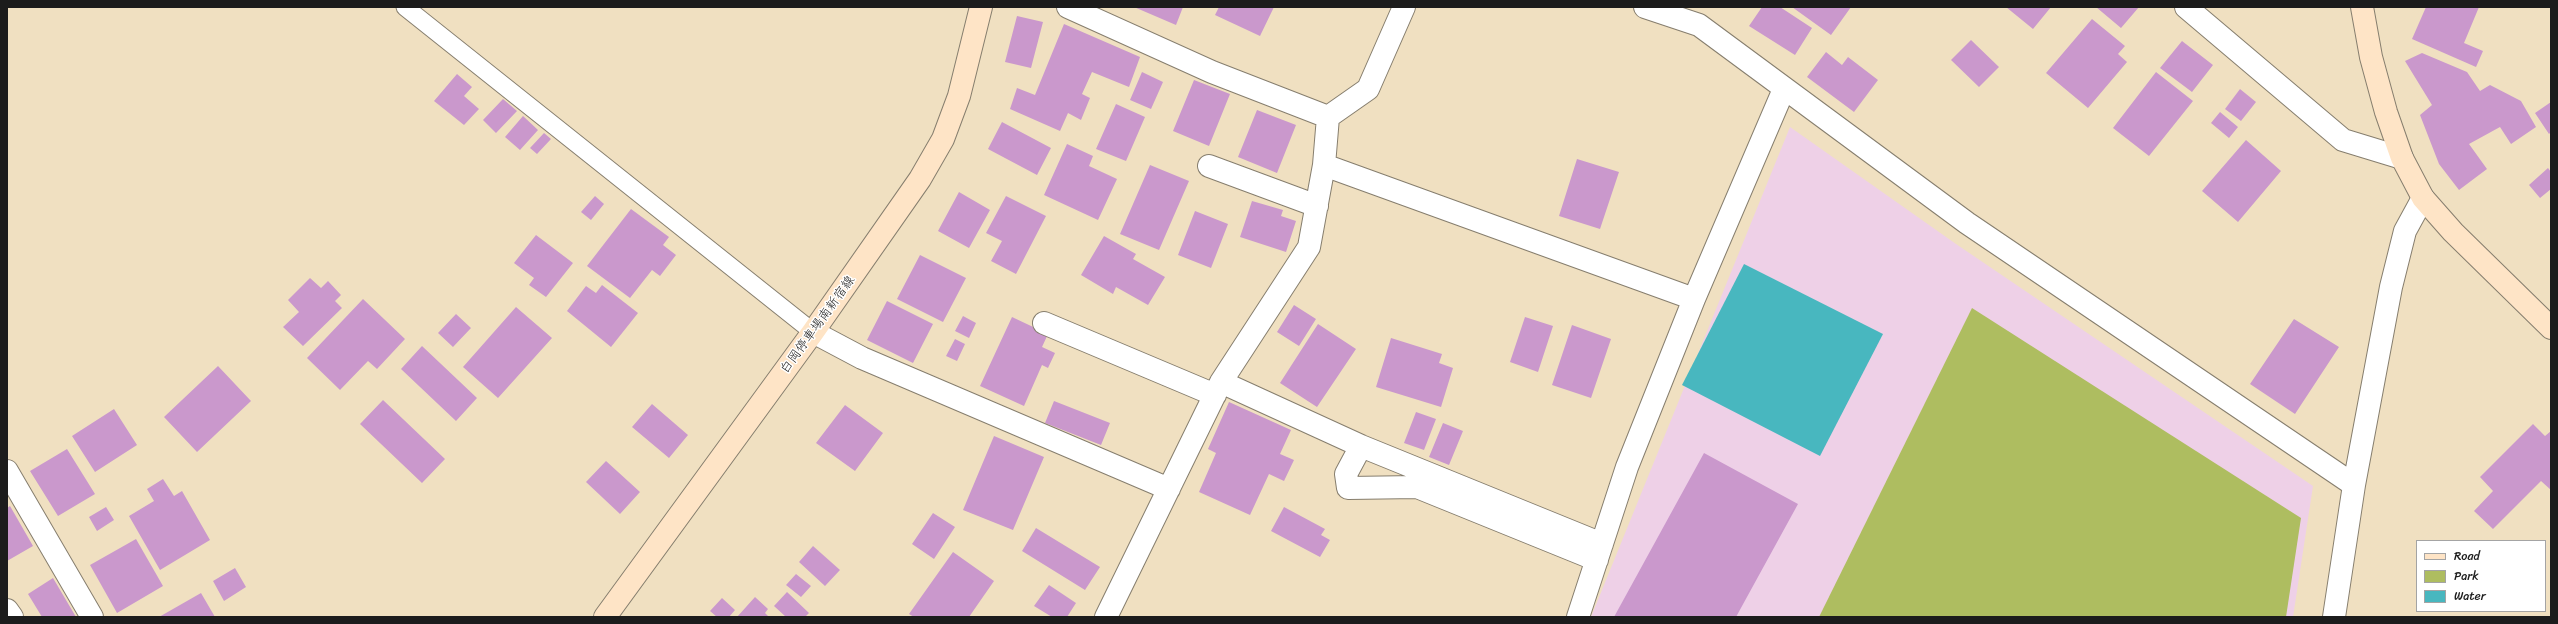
<!DOCTYPE html>
<html>
<head>
<meta charset="utf-8">
<style>
	body { margin:0 }
	#map { position:relative; width:2558px; height:624px; overflow:hidden; background:#f0e0c1; font-family:Sriracha,sans-serif }
	canvas { display:block }
	.frame { position:absolute; inset:0; border:8px solid #1c1c1c; pointer-events:none }
	.legend { position:absolute; left:2416px; top:540px; width:130px; height:72px; box-sizing:border-box; background:#fff; border:1px solid #a4a4a4; margin:0; padding:5px 7px; list-style:none; font-size:12px; color:#1c1c1c }
	.legend li { display:flex; align-items:center; gap:8px; height:20px }
	.legend b { width:20px; border:1px solid #a4a4a4 }
</style>
</head>
<body>
<div id="map">
<canvas width="2558" height="624"></canvas>
<div class="frame"></div>
<ul class="legend">
<li><b style="height:5px;background:#fee4c6"></b>Road</li>
<li><b style="height:11px;background:#aebd60"></b>Park</li>
<li><b style="height:11px;background:#48b7bf"></b>Water</li>
</ul>
</div>
<script>
const ctx = document.querySelector('canvas').getContext('2d');
ctx.lineJoin = 'round';
function paint(path, color) {
  ctx.fillStyle = color;
  ctx.fill(path, 'evenodd');
}
function toPath(rows) {
  const path = new Path2D();
  for (const r of rows) {
    path.moveTo(r[0], r[1]);
    for (let i = 2; i < r.length; i += 2) path.lineTo(r[i], r[i + 1]);
  }
  return path;
}
function trace(path, color, width, dash) {
  ctx.strokeStyle = color;
  ctx.lineWidth = width;
  ctx.lineCap = dash ? 'butt' : 'round';
  ctx.setLineDash(dash || []);
  ctx.stroke(path);
}
function drawText(font, color, halo, rows, align = 'center') {
  ctx.font = font + ' Sriracha,"Klee One",sans-serif';
  ctx.lineWidth = 3;
  ctx.setLineDash([]);
  ctx.textBaseline = 'middle';
  ctx.strokeStyle = halo;
  ctx.fillStyle = color;
  for (const [text, x, y, turn = 0] of rows) {
    ctx.save();
    ctx.translate(x, y);
    ctx.rotate((+turn || 0) * Math.PI / 180);
    ctx.textAlign = isNaN(turn) ? turn : align;
    if (halo) ctx.strokeText(text, 0, 0);
    ctx.fillText(text, 0, 0);
    ctx.restore();
  }
}
paint(toPath([
	[1790,127,1956,244,2313,486,2293,617,1591,617]
]), '#eed0e7');
paint(toPath([
	[1972,308,2301,518,2286,617,1819,617]
]), '#aebd60');
paint(toPath([
	[1744,264,1883,334,1820,456,1682,385]
]), '#48b7bf');
paint(toPath([
	[1134,7,1183,7,1176,25],
	[1219,7,1274,7,1260,36,1215,15],
	[1762,7,1780,7,1812,28,1795,55,1749,26],
	[1792,7,1851,7,1831,35],
	[2006,7,2051,7,2033,29],
	[2096,7,2139,7,2121,28],
	[2426,7,2479,7,2464,43,2483,51,2476,67,2412,39],
	[1017,16,1043,22,1031,68,1005,62],
	[2092,19,2125,46,2118,54,2127,62,2088,108,2046,73],
	[1064,24,1140,57,1129,87,1092,72,1082,94,1090,98,1081,120,1068,113,1060,131,1010,109,1017,88,1035,95],
	[1971,40,1999,67,1979,87,1951,60],
	[2182,41,2213,65,2192,92,2160,68],
	[1826,52,1842,65,1848,57,1878,80,1854,112,1807,77],
	[2422,53,2467,72,2480,91,2490,85,2521,101,2536,127,2511,144,2500,127,2469,144,2487,169,2459,190,2439,164,2420,115,2432,105,2405,61],
	[1142,72,1163,82,1151,109,1130,100],
	[2156,72,2193,101,2149,156,2113,128],
	[457,74,472,87,464,96,479,109,464,125,434,101],
	[1194,80,1230,94,1209,146,1173,131],
	[2240,89,2256,102,2241,121,2225,109],
	[503,99,517,111,496,133,483,120],
	[2551,102,2551,132,2549,134,2535,113],
	[1116,104,1145,117,1126,161,1096,149],
	[1257,110,1296,125,1277,173,1238,157],
	[2220,112,2238,127,2229,138,2211,123],
	[523,116,538,130,520,150,505,137],
	[1002,122,1051,148,1037,175,988,149],
	[544,133,551,139,537,154,530,148],
	[2246,140,2281,171,2238,222,2202,191],
	[1067,144,1093,156,1089,166,1117,179,1098,220,1044,195],
	[1577,159,1619,172,1600,229,1559,216],
	[1150,165,1189,181,1159,250,1120,234],
	[2548,168,2551,172,2551,189,2540,198,2529,185],
	[959,192,990,210,969,248,938,231],
	[595,196,604,204,591,220,581,212],
	[1006,196,1046,216,1016,274,991,261,1002,241,986,233],
	[1252,201,1283,210,1281,216,1296,221,1286,252,1240,237],
	[631,209,669,237,663,245,676,255,660,276,652,270,630,298,587,266],
	[1195,211,1228,224,1211,268,1178,255],
	[536,235,573,263,546,297,529,285,534,278,514,263],
	[1104,236,1136,254,1133,259,1165,277,1148,305,1116,287,1113,294,1081,275],
	[920,255,966,278,943,322,897,299],
	[310,278,321,288,328,281,341,295,335,301,342,308,303,346,283,327,299,312,288,300],
	[602,285,638,313,611,347,567,311,586,286,596,293],
	[363,299,405,339,377,369,368,361,340,390,307,358],
	[887,301,933,324,913,363,867,340],
	[1294,305,1316,319,1299,346,1277,332],
	[516,307,552,338,498,398,463,367],
	[456,314,471,328,453,347,438,333],
	[963,316,976,323,969,338,955,331],
	[1012,317,1048,334,1042,347,1055,353,1048,368,1042,365,1024,406,980,386],
	[1525,317,1553,326,1538,372,1510,362],
	[2294,319,2339,347,2295,414,2250,384],
	[1318,324,1356,349,1317,407,1280,383],
	[1572,325,1611,339,1591,398,1552,385],
	[1391,338,1442,354,1439,363,1453,368,1441,407,1376,387],
	[955,339,965,344,957,361,946,356],
	[422,346,477,398,456,421,401,369],
	[218,366,251,401,197,452,164,417],
	[383,400,445,459,422,483,360,424],
	[1054,401,1110,423,1101,445,1045,423],
	[1229,402,1291,430,1280,454,1294,460,1284,481,1269,474,1250,515,1199,492,1216,453,1208,449],
	[652,404,688,435,669,458,632,427],
	[845,405,883,433,855,471,816,443],
	[114,409,137,445,95,472,72,436],
	[1416,412,1436,419,1424,450,1404,443],
	[1443,423,1463,431,1449,465,1429,457],
	[2533,424,2545,436,2551,431,2551,490,2541,481,2493,529,2474,511,2493,491,2480,477],
	[994,436,1044,457,1013,530,963,510],
	[67,449,95,494,58,516,30,471],
	[1704,453,1798,504,1736,617,1614,617],
	[606,461,640,492,620,514,586,482],
	[163,479,174,496,182,491,210,540,160,570,129,516,154,501,147,489],
	[10,506,33,546,7,561,7,508],
	[106,507,114,520,97,531,89,517],
	[1284,507,1325,529,1321,535,1330,540,1320,557,1271,531],
	[933,513,955,527,934,559,912,544],
	[1036,528,1100,567,1085,590,1022,551],
	[136,539,163,586,117,613,90,565],
	[813,546,840,570,825,586,799,562],
	[953,552,994,581,969,617,914,617,909,614],
	[235,568,246,587,224,601,213,581],
	[796,574,811,586,801,597,786,585],
	[53,578,76,617,42,617,28,594],
	[1049,585,1076,603,1067,617,1052,617,1034,606],
	[787,592,809,613,805,617,786,617,774,606],
	[201,593,215,617,159,617],
	[755,597,768,609,765,613,769,617,737,617],
	[722,598,735,610,729,617,717,617,710,611]
]), '#ca98cc');
const lane = toPath([
	[405,7,813,332]
]);
const street = toPath([
	[1068,7,1212,72,1328,117],
	[1645,7,1699,25,1967,223,2354,485],
	[2186,7,2343,140,2402,158],
	[1328,117,1368,89,1404,7],
	[1324,165,1694,299],
	[1209,166,1317,206],
	[1044,323,1215,395],
	[813,332,862,358,1169,489],
	[1221,382,1361,446,1602,544],
	[1361,446,1346,474,1348,488,1417,487,1597,560],
	[7,471,92,617],
	[7,610,12,617],
	[1106,617,1221,382,1309,247,1324,165,1328,117],
	[1578,617,1627,467,1694,299,1784,89],
	[2334,617,2354,485,2391,287,2405,231,2423,198]
]);
const secondary = toPath([
	[2362,7,2371,57,2386,112,2402,158,2423,198,2453,232,2551,328],
	[605,617,813,332,920,179,943,139,959,96,981,7]
]);
trace(lane, '#867e6e', 19);
trace(street, '#867e6e', 24);
trace(secondary, '#867e6e', 24);
trace(lane, '#fff', 17);
trace(street, '#fff', 22);
trace(secondary, '#fee4c6', 22);
drawText('13px', '#1c1c1c', '#fff', [
	["白岡停車場南新宿線",818,325,-54]
]);
</script>
</body>
</html>
